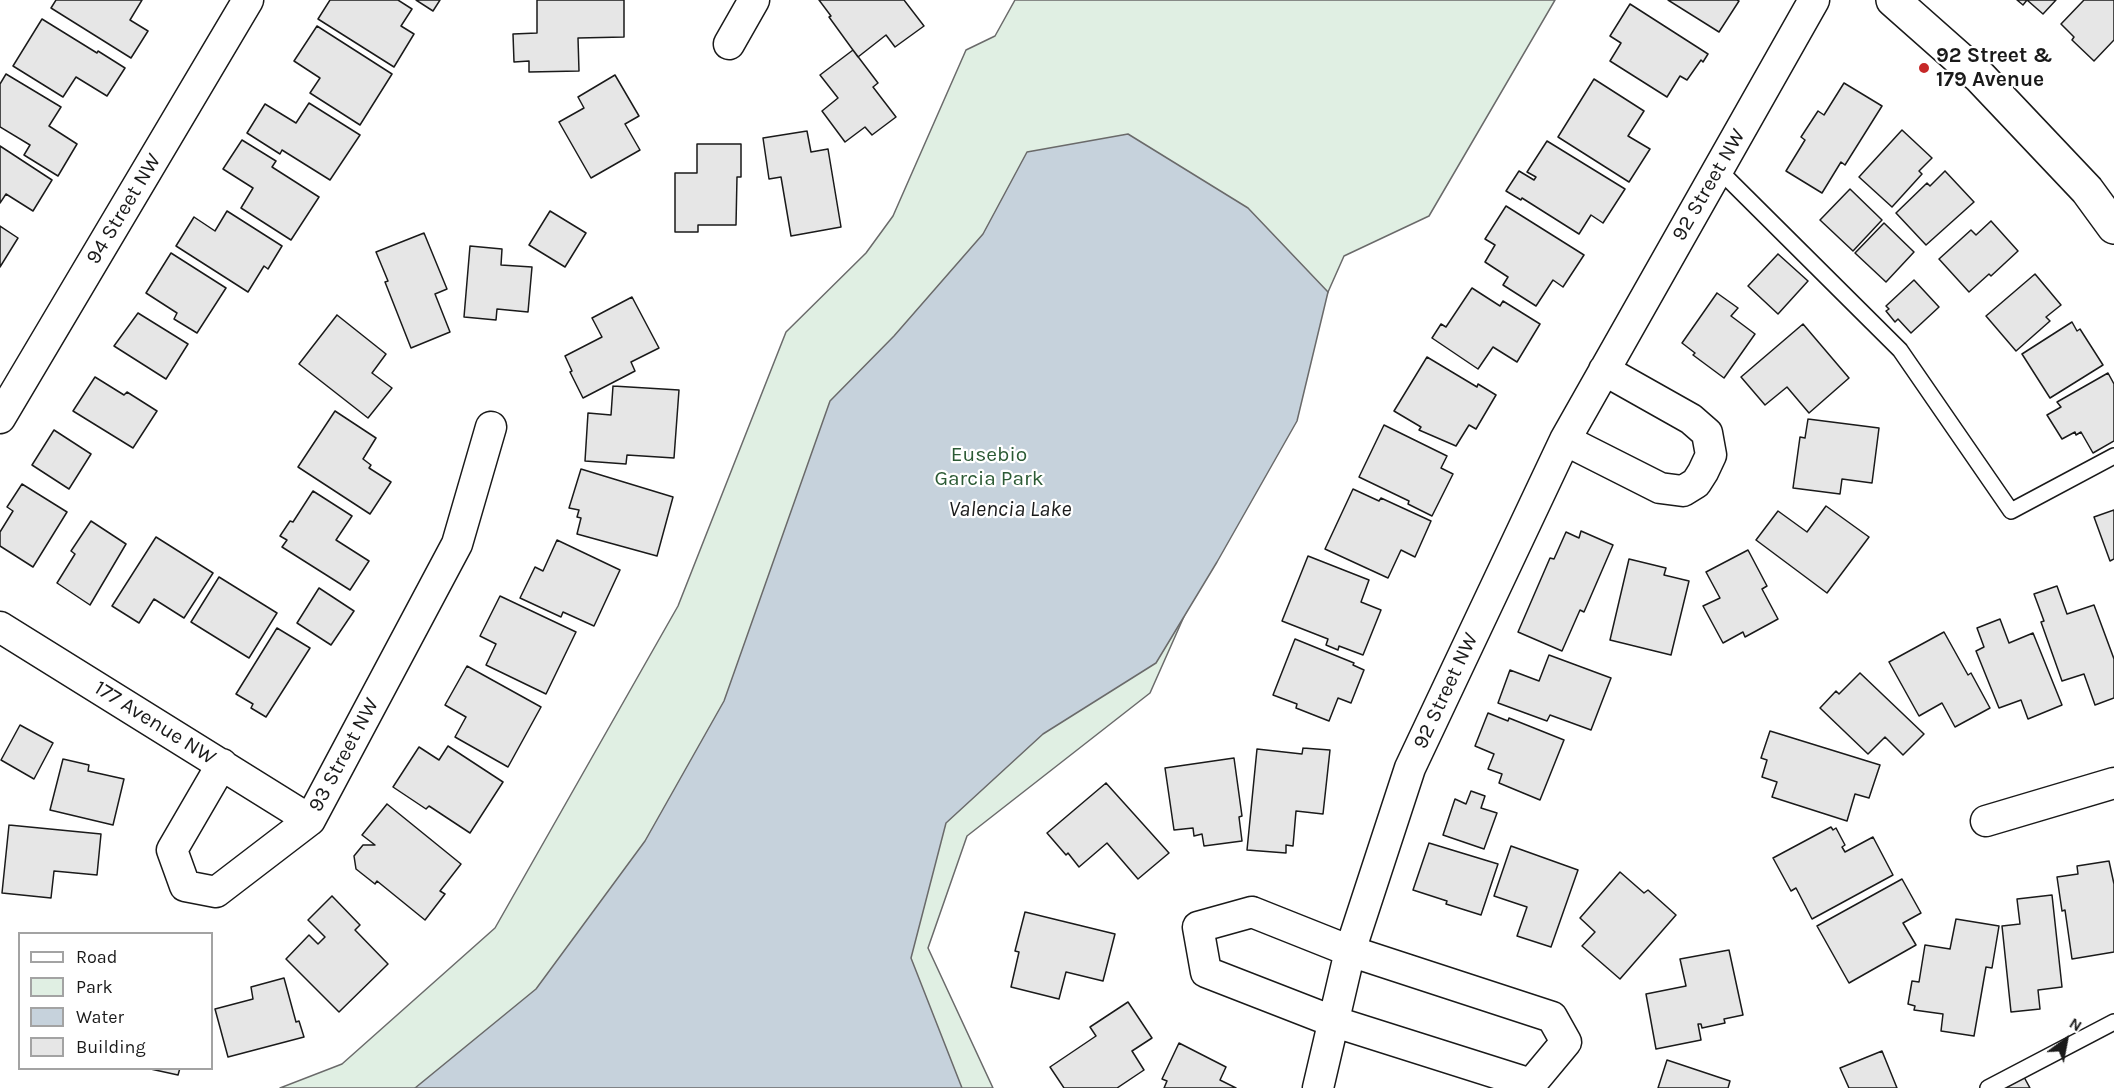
<!DOCTYPE html>
<html>
<head>
<meta charset="utf-8">
<style>
	body { margin:0 }
	#map { position:relative; width:2114px; height:1088px; overflow:hidden; background:#fff; font-family:Karla,sans-serif }
	canvas { display:block }
	.legend { position:absolute; left:18px; top:932px; width:195px; height:138px; box-sizing:border-box; background:#fff; border:2px solid #a3a3a3; margin:0; padding:8px 10px; list-style:none; font-size:18px; color:#1a1a1a }
	.legend li { display:flex; align-items:center; gap:12px; height:30px }
	.legend b { width:30px; border:2px solid #a3a3a3 }
	.north { position:absolute; left:2036px; top:1010px; width:60px; height:60px; -webkit-text-stroke:4px #fff; paint-order:stroke; rotate:32deg; font-size:16px; font-weight:700; line-height:24px; text-align:center; color:#1a1a1a }
	.north::after { content:''; display:block; margin:auto; width:21px; height:27px; background:#1a1a1a; clip-path:polygon(50% 0,100% 100%,50% 72%,0 100%) }
</style>
</head>
<body>
<div id="map">
<canvas width="2114" height="1088"></canvas>
<ul class="legend">
<li><b style="height:8px;background:#fff"></b>Road</li>
<li><b style="height:16px;background:#e0efe3"></b>Park</li>
<li><b style="height:16px;background:#c6d2dc"></b>Water</li>
<li><b style="height:16px;background:#e6e6e6"></b>Building</li>
</ul>
<div class="north">N</div>
</div>
<script>
const ctx = document.querySelector('canvas').getContext('2d');
ctx.lineJoin = 'round';
function paint(path, color) {
  ctx.fillStyle = color;
  ctx.fill(path, 'evenodd');
}
function toPath(rows) {
  const path = new Path2D();
  for (const r of rows) {
    path.moveTo(r[0], r[1]);
    for (let i = 2; i < r.length; i += 2) path.lineTo(r[i], r[i + 1]);
  }
  return path;
}
function trace(path, color, width, dash) {
  ctx.strokeStyle = color;
  ctx.lineWidth = width;
  ctx.lineCap = dash ? 'butt' : 'round';
  ctx.setLineDash(dash || []);
  ctx.stroke(path);
}
function drawText(font, color, halo, rows, align = 'center') {
  ctx.font = font + ' Karla,sans-serif';
  ctx.lineWidth = 4.5;
  ctx.setLineDash([]);
  ctx.textBaseline = 'middle';
  ctx.strokeStyle = halo;
  ctx.fillStyle = color;
  for (const [text, x, y, turn = 0] of rows) {
    ctx.save();
    ctx.translate(x, y);
    ctx.rotate((+turn || 0) * Math.PI / 180);
    ctx.textAlign = isNaN(turn) ? turn : align;
    if (halo) ctx.strokeText(text, 0, 0);
    ctx.fillText(text, 0, 0);
    ctx.restore();
  }
}
const green = toPath([
	[1015,0,1555,0,1429,216,1344,256,1150,693,967,836,928,948,993,1088,280,1088,342,1064,495,928,678,606,786,332,866,253,893,216,966,50,995,36,1015,0]
]);
paint(green, '#e0efe3');
trace(green, '#6a6a6a', 1.5);
const water = toPath([
	[1128,134,1248,208,1328,292,1297,421,1217,562,1156,663,1043,734,946,823,911,958,962,1088,415,1088,536,989,645,841,724,701,830,401,894,336,983,234,1027,152,1128,134]
]);
paint(water, '#c6d2dc');
trace(water, '#6a6a6a', 1.5);
const building = toPath([
	[56,0,142,0,130,20,148,31,131,58,51,8,56,0],
	[330,0,398,0,412,9,401,26,414,34,394,67,318,19,330,0],
	[416,0,440,0,433,11,416,0],
	[537,0,624,0,624,37,578,38,579,71,529,72,529,61,514,62,513,34,537,33,537,0],
	[819,0,904,0,924,26,895,47,886,35,858,57,829,17,831,16,819,0],
	[1668,0,1737,0,1739,1,1719,32,1668,0],
	[2017,0,2056,0,2043,14,2027,0,2023,5,2017,0],
	[2084,0,2114,0,2114,40,2094,61,2072,40,2074,37,2061,24,2084,0],
	[1630,4,1708,54,1703,62,1701,60,1687,80,1680,76,1667,97,1610,61,1621,43,1610,36,1630,4],
	[42,19,97,53,98,51,125,68,107,96,76,77,63,97,13,66,42,19],
	[317,26,392,74,360,125,310,93,320,78,294,61,317,26],
	[853,50,878,83,873,87,896,117,872,135,865,127,845,142,822,111,838,98,820,75,853,50],
	[6,74,61,107,49,126,77,144,58,176,24,155,30,145,0,127,0,84,6,74],
	[615,75,639,116,625,124,640,150,591,178,559,122,584,108,578,97,615,75],
	[1594,79,1644,111,1628,136,1650,149,1629,182,1558,137,1594,79],
	[1844,83,1882,106,1845,165,1841,162,1822,193,1786,171,1805,140,1801,137,1818,111,1824,115,1844,83],
	[309,103,360,135,330,180,282,150,280,154,247,133,265,104,296,123,309,103],
	[1902,130,1932,158,1919,171,1922,174,1892,207,1859,177,1902,130],
	[807,131,811,152,828,149,841,227,791,236,781,177,769,179,763,138,807,131],
	[242,140,276,161,272,167,319,197,291,240,241,208,253,188,223,169,242,140],
	[1547,141,1625,189,1603,223,1591,215,1579,234,1522,198,1521,200,1506,191,1519,171,1534,180,1536,177,1527,172,1547,141],
	[697,144,741,144,741,177,737,177,736,225,698,225,698,232,675,232,675,173,697,173,697,144],
	[0,146,52,180,33,211,6,194,0,203,0,146],
	[1945,171,1974,202,1926,245,1896,213,1927,183,1930,186,1945,171],
	[1850,189,1882,220,1853,251,1820,220,1850,189],
	[1506,206,1584,255,1563,287,1553,280,1536,306,1503,285,1508,277,1485,262,1495,245,1485,239,1506,206],
	[227,211,282,246,268,269,264,266,248,292,176,246,194,217,215,231,227,211],
	[550,211,586,233,565,267,529,245,550,211],
	[1991,221,2018,251,1991,276,1989,274,1969,292,1939,259,1971,230,1976,235,1991,221],
	[1884,223,1914,252,1886,282,1855,253,1884,223],
	[0,226,18,238,0,267,0,226],
	[424,233,447,289,435,294,450,332,411,348,385,282,388,281,376,252,424,233],
	[470,246,502,249,501,265,532,267,528,312,497,309,496,320,464,317,470,246],
	[171,253,226,288,197,333,174,319,177,313,146,293,171,253],
	[1778,254,1808,281,1778,314,1748,286,1778,254],
	[2035,274,2061,305,2046,317,2050,321,2016,351,1986,316,2035,274],
	[1914,280,1939,307,1911,333,1898,319,1895,322,1886,311,1889,309,1886,306,1914,280],
	[1472,288,1500,306,1503,301,1540,324,1517,362,1493,347,1478,369,1432,338,1441,324,1446,327,1472,288],
	[1717,293,1738,308,1731,316,1755,334,1724,378,1693,355,1695,353,1682,343,1717,293],
	[632,297,659,348,631,362,635,371,583,398,570,372,572,371,565,356,602,337,592,318,632,297],
	[138,313,188,344,166,379,114,346,138,313],
	[337,315,386,354,372,373,392,388,368,418,299,364,337,315],
	[2072,322,2077,331,2080,329,2103,365,2050,398,2022,354,2072,322],
	[1803,324,1849,378,1809,413,1787,387,1765,405,1741,377,1803,324],
	[1427,357,1477,387,1478,384,1496,395,1476,429,1469,425,1456,446,1419,430,1421,427,1394,411,1427,357],
	[2108,373,2114,384,2114,441,2093,453,2081,432,2076,435,2075,432,2062,439,2047,415,2061,407,2057,402,2108,373],
	[95,377,124,395,127,392,157,411,133,448,73,411,95,377],
	[613,386,679,390,674,458,627,455,626,464,585,461,588,413,611,415,613,386],
	[335,411,376,438,363,459,371,465,369,468,391,482,370,514,298,467,335,411],
	[1808,419,1879,428,1872,483,1842,479,1840,494,1793,488,1800,437,1805,438,1808,419],
	[1384,425,1447,456,1441,468,1453,474,1432,516,1408,504,1409,501,1359,477,1384,425],
	[54,430,91,454,69,489,32,465,54,430],
	[581,469,673,497,657,556,577,534,581,518,577,517,579,510,569,508,581,469],
	[22,484,67,512,33,567,0,546,0,532,13,511,7,507,22,484],
	[1353,489,1379,501,1381,498,1431,521,1415,557,1401,550,1388,578,1325,549,1353,489],
	[313,491,352,516,336,540,369,561,350,590,282,547,287,540,280,536,290,521,293,522,313,491],
	[1826,506,1869,537,1827,593,1756,540,1778,511,1807,532,1826,506],
	[2114,510,2114,559,2110,561,2094,517,2114,510],
	[91,521,126,544,90,605,57,583,75,554,71,551,91,521],
	[1581,531,1613,545,1584,612,1580,610,1562,651,1518,632,1550,558,1554,559,1566,532,1579,538,1581,531],
	[156,537,213,573,184,618,154,599,139,623,112,606,156,537],
	[557,540,620,570,594,626,563,612,561,617,520,598,535,567,543,571,557,540],
	[1748,550,1767,586,1762,589,1778,619,1745,637,1743,632,1723,643,1703,606,1720,598,1706,572,1748,550],
	[1308,556,1369,580,1361,602,1381,610,1363,655,1339,646,1338,650,1326,645,1328,639,1282,621,1308,556],
	[1629,559,1666,568,1664,575,1689,581,1671,655,1610,640,1629,559],
	[219,577,277,613,249,658,191,622,219,577],
	[2057,586,2067,614,2094,605,2114,659,2114,698,2095,705,2084,674,2062,681,2041,622,2044,621,2034,594,2057,586],
	[319,588,354,611,331,645,297,623,319,588],
	[500,596,576,632,546,694,486,665,496,644,480,636,500,596],
	[2000,619,2009,643,2033,633,2062,705,2028,719,2021,700,1999,708,1976,651,1984,647,1977,628,2000,619],
	[277,628,310,648,266,717,251,708,253,704,236,694,277,628],
	[1944,632,1968,675,1971,673,1990,708,1955,727,1942,703,1919,716,1889,662,1944,632],
	[1295,639,1354,663,1353,665,1364,670,1351,703,1338,698,1329,721,1296,708,1297,704,1273,695,1295,639],
	[1549,655,1611,678,1591,730,1550,715,1547,721,1498,703,1510,670,1539,681,1549,655],
	[467,666,541,707,508,767,455,737,466,717,445,705,467,666],
	[1860,673,1924,734,1903,755,1885,737,1868,754,1820,708,1836,691,1839,694,1860,673],
	[1488,713,1508,721,1509,718,1564,740,1540,800,1499,783,1502,774,1488,769,1494,754,1475,746,1488,713],
	[20,725,53,743,34,779,1,760,20,725],
	[1770,731,1880,765,1869,798,1855,794,1847,821,1772,797,1777,782,1762,777,1767,760,1761,758,1770,731],
	[448,746,503,782,470,833,429,806,426,809,393,787,419,747,439,760,448,746],
	[1303,748,1330,750,1323,814,1296,811,1293,846,1286,845,1286,853,1247,850,1257,749,1302,754,1303,748],
	[1234,758,1242,816,1239,817,1242,841,1204,846,1202,834,1194,836,1193,828,1174,830,1165,768,1234,758],
	[63,759,89,765,88,771,124,779,113,825,50,810,63,759],
	[1106,783,1169,853,1138,879,1107,843,1079,867,1068,853,1066,855,1047,833,1106,783],
	[1471,791,1485,796,1481,808,1497,813,1484,849,1443,835,1455,799,1466,804,1471,791],
	[387,804,461,864,440,891,445,894,425,920,377,881,375,884,356,869,354,856,363,845,375,845,362,835,387,804],
	[9,825,101,834,97,875,54,871,51,898,2,893,9,825],
	[1831,827,1833,830,1836,828,1845,845,1842,847,1845,852,1873,837,1893,875,1812,919,1796,888,1791,891,1773,858,1831,827],
	[1429,843,1498,864,1481,915,1446,904,1447,901,1413,890,1429,843],
	[1511,846,1578,870,1551,947,1517,936,1527,907,1494,896,1511,846],
	[2109,861,2114,884,2114,952,2072,959,2065,910,2062,911,2057,877,2078,874,2077,866,2109,861],
	[1620,872,1644,893,1648,890,1676,915,1620,979,1582,946,1595,932,1580,918,1620,872],
	[1902,879,1921,913,1903,923,1916,945,1849,983,1817,926,1902,879],
	[2052,895,2062,987,2038,990,2040,1009,2011,1012,2002,926,2020,924,2017,899,2052,895],
	[332,896,360,925,355,930,388,964,339,1012,286,959,309,935,318,944,325,937,308,920,332,896],
	[1025,912,1115,934,1103,981,1066,972,1059,999,1011,987,1019,952,1015,951,1025,912],
	[1956,919,1999,926,1992,968,1986,967,1974,1036,1941,1031,1943,1014,1914,1010,1915,1006,1908,1004,1912,981,1919,982,1925,945,1950,949,1956,919],
	[1729,950,1743,1015,1724,1019,1725,1023,1702,1028,1701,1024,1698,1024,1701,1040,1656,1049,1646,994,1686,986,1680,959,1729,950],
	[284,978,296,1022,299,1021,304,1037,228,1057,215,1009,253,999,251,987,284,978],
	[1128,1002,1152,1038,1132,1051,1144,1070,1117,1088,1064,1088,1050,1067,1096,1036,1090,1027,1128,1002],
	[1179,1043,1226,1067,1220,1080,1236,1088,1164,1088,1167,1081,1162,1079,1179,1043],
	[1882,1051,1897,1088,1849,1088,1840,1068,1882,1051],
	[1667,1060,1730,1081,1728,1088,1658,1088,1667,1060],
	[146,1068,180,1068,178,1075,146,1068],
	[2024,1077,2030,1088,2005,1088,2024,1077]
]);
paint(building, '#e6e6e6');
trace(building, '#1a1a1a', 1.5);
const lane = toPath([
	[1718,169,1900,350,2011,511,2114,456],
	[1988,1088,2114,1022]
]);
const street = toPath([
	[729,44,754,0],
	[0,418,248,0],
	[1565,440,1660,488,1683,491,1696,483,1703,472,1711,455,1707,433,1691,419,1604,370],
	[0,627,310,820],
	[222,764,172,850,185,886,216,892,310,820,457,544,491,427],
	[1986,821,2114,783],
	[1252,912,1350,951,1552,1017,1566,1042,1531,1084,1332,1021,1206,972,1198,927,1252,912],
	[1318,1088,1350,951,1410,768,1565,440,1814,0]
]);
const secondary = toPath([
	[1893,0,1980,77,2087,190,2114,227]
]);
trace(lane, '#1a1a1a', 18);
trace(street, '#1a1a1a', 33);
trace(secondary, '#1a1a1a', 36);
trace(lane, '#fff', 15);
trace(street, '#fff', 30);
trace(secondary, '#fff', 33);
for (const [x, y, r, color] of [
	[1924,68,6,"#c62828"]
]) {
  const dot = new Path2D();
  dot.arc(x, y, r, 0, 2 * Math.PI);
  ctx.fillStyle = color;
  ctx.fill(dot);
  trace(dot, '#fff', 2);
}
drawText('bold 21px', '#1a1a1a', '#fff', [
	["92 Street &",1936,56],
	["179 Avenue",1936,80]
], 'left');
drawText('21px', '#1a1a1a', '#fff', [
	["92 Street NW",1709,185,-60],
	["94 Street NW",124,209,-59],
	["92 Street NW",1446,691,-65],
	["177 Avenue NW",155,723,32],
	["93 Street NW",344,755,-62]
]);
drawText('21px', '#2b5a34', '#fff', [
	["Eusebio",989,455],
	["Garcia Park",989,479]
]);
drawText('italic 22px', '#1a1a1a', '#fff', [
	["Valencia Lake",1010,510]
]);
</script>
</body>
</html>
